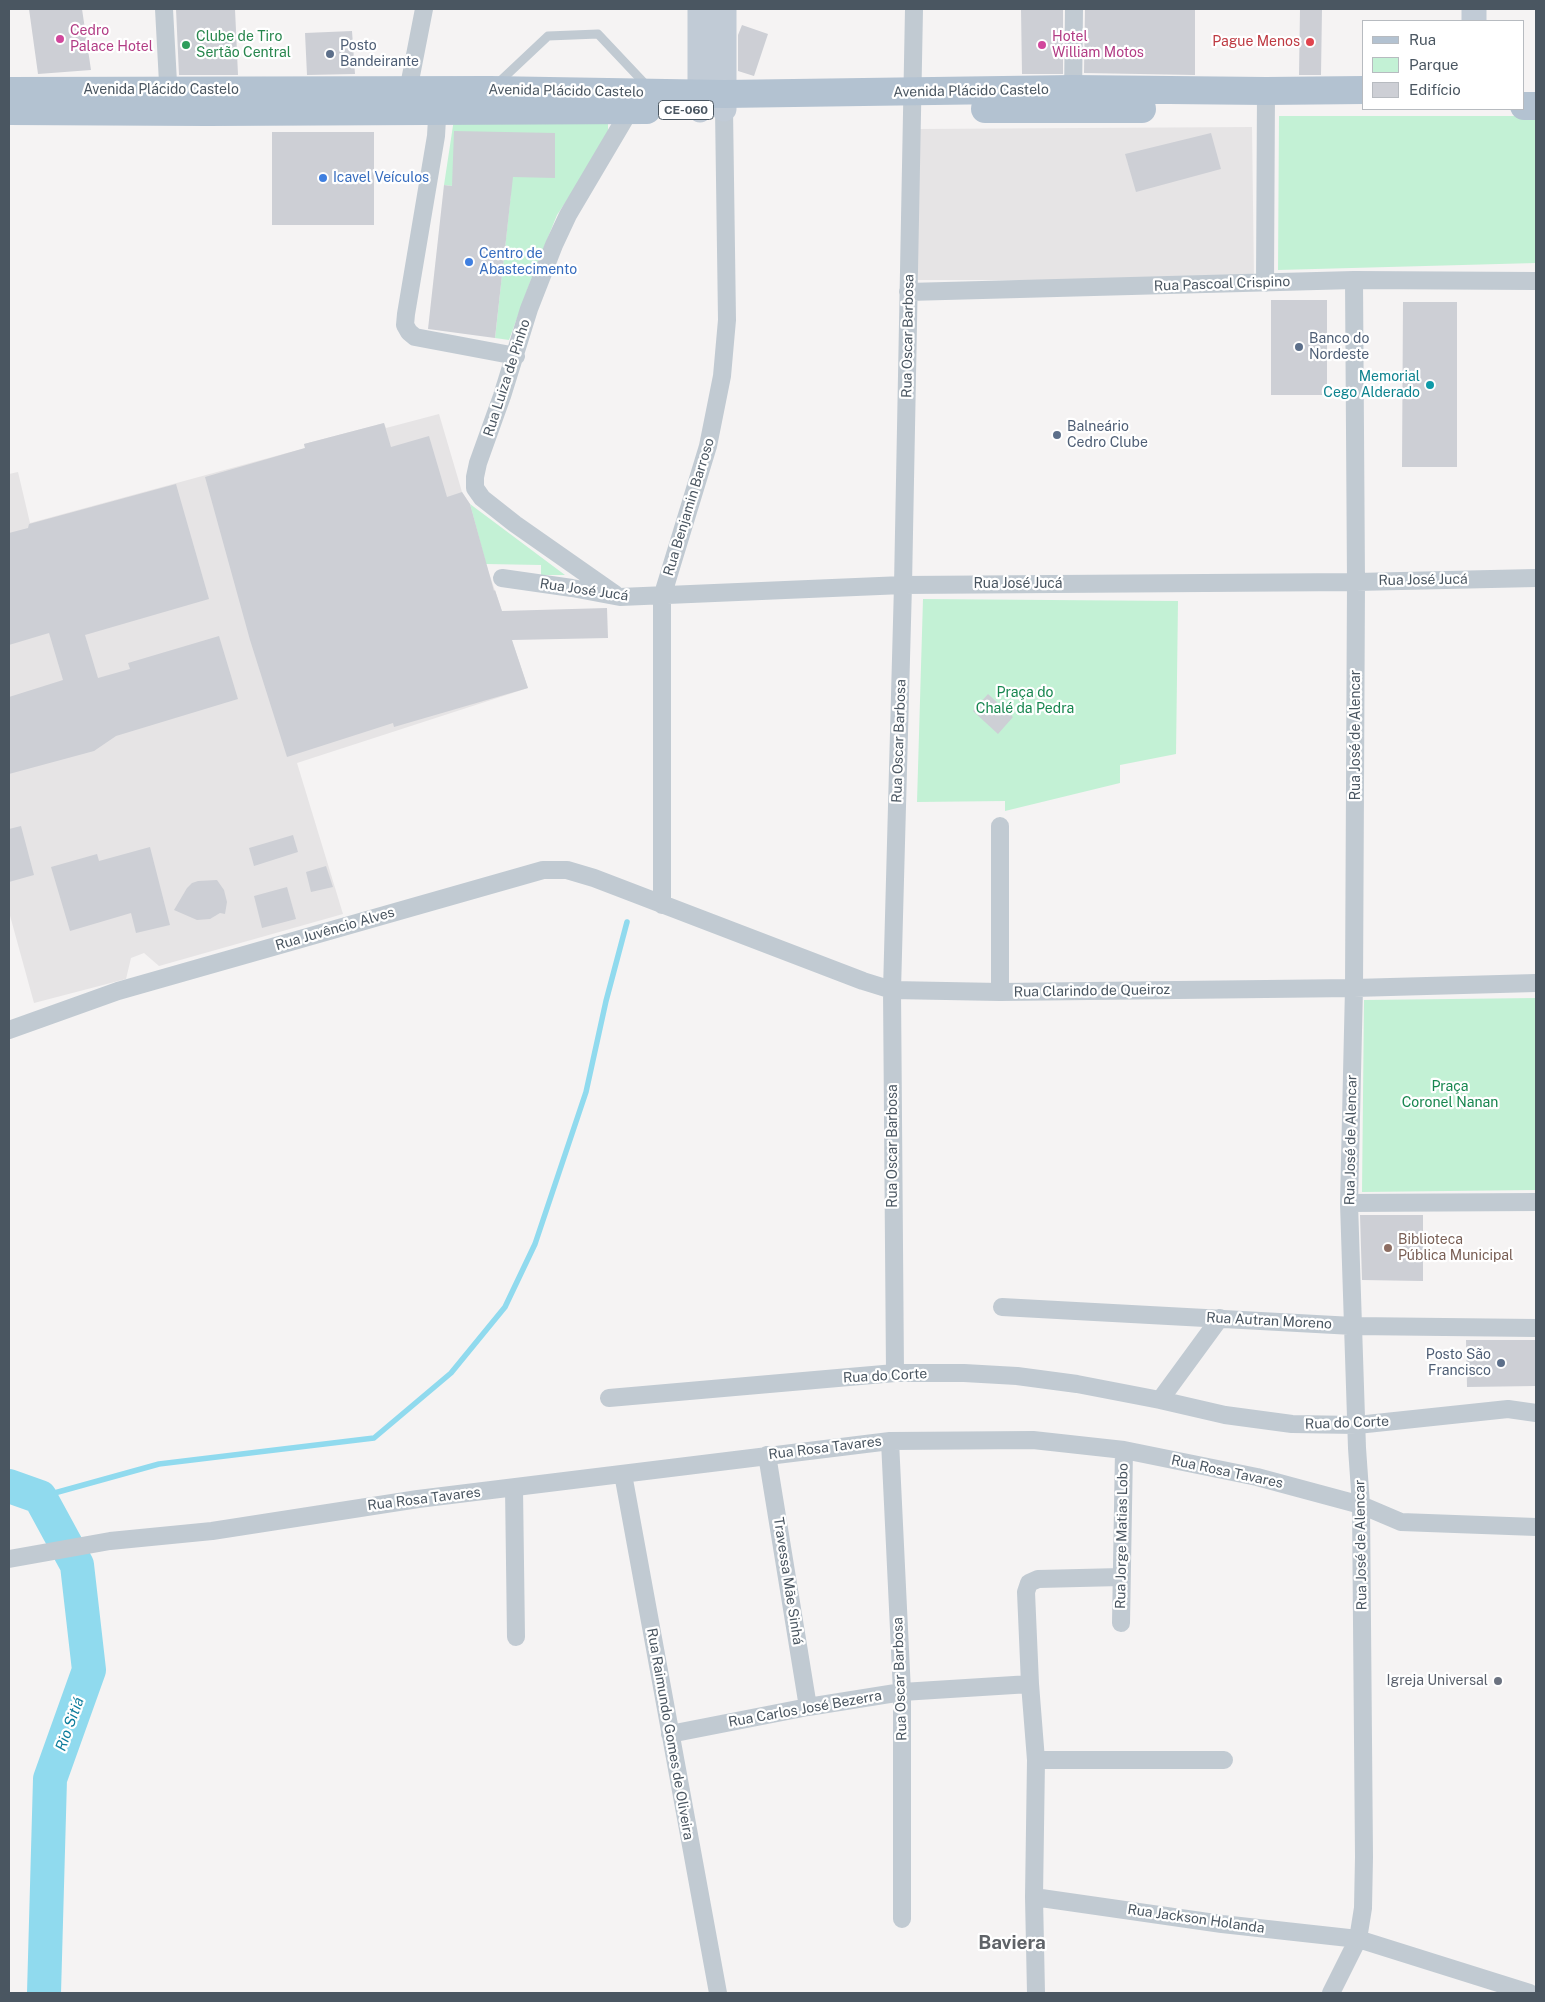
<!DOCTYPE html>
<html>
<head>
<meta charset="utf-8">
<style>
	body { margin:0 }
	#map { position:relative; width:1545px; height:2002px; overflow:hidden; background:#f5f3f3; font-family:"Public Sans",sans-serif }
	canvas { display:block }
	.frame { position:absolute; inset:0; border:10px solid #4a5661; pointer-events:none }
	.legend { position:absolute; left:1362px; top:20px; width:162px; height:90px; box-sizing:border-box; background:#fff; border:1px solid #b7bbc0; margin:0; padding:6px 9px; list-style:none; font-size:15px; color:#4a5661 }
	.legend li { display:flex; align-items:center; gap:10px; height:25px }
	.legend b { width:25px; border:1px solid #b7bbc0 }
</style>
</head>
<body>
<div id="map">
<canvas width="1545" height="2002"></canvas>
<div class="frame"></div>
<ul class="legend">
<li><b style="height:6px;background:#b3c2d1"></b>Rua</li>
<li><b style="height:14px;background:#c3f1d5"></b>Parque</li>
<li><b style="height:14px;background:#cdcfd5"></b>Edifício</li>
</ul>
</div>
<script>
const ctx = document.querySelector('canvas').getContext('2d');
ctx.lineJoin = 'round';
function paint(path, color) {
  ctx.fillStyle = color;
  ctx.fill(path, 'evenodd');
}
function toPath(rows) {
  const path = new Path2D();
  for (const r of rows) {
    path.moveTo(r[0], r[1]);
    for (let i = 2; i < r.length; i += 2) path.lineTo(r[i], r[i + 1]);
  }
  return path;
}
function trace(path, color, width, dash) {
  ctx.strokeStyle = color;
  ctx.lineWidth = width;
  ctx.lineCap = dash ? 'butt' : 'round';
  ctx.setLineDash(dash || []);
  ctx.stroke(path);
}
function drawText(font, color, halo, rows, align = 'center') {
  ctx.font = font + ' "Public Sans",sans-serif';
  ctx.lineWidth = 4.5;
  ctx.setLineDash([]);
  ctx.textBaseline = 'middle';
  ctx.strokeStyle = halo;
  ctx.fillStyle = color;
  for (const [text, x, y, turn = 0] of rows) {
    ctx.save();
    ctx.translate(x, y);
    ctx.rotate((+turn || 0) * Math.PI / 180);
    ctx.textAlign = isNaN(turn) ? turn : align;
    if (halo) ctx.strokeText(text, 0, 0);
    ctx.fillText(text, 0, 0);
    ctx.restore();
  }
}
paint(toPath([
	[1252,127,1254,280,918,280,917,129],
	[439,414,462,492,470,504,486,564,528,688,297,763,343,914,159,966,144,953,131,958,126,979,34,1003,9,912,9,474,18,472,30,523,305,448,304,444,384,423,386,428]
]), '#e6e4e5');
paint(toPath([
	[1279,116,1536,116,1536,263,1278,270],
	[454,119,608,119,608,139,557,215,532,277,509,340,495,338,511,193,444,185],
	[470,504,565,575,541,575,541,565,486,564],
	[923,599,1178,601,1176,754,1120,765,1120,783,1005,811,1005,801,917,802],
	[1536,998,1536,1190,1362,1192,1364,1000]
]), '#c3f1d5');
trace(toPath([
	[40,1497,159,1464,374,1438,451,1373,505,1307,535,1244,586,1092,606,1001,627,922]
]), '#90daee', 5.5);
trace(toPath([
	[9,1486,40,1497,77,1565,89,1670,50,1779,44,1993]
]), '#90daee', 34);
paint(toPath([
	[29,9,82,9,91,70,38,74],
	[176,9,235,9,238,75,179,75],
	[1021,9,1063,9,1063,74,1022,74],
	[1085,9,1195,9,1195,75,1084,73],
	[1300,9,1322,9,1321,75,1299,75],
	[742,25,768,34,754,76,738,71,738,35],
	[352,31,355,74,307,75,305,33],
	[454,131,555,133,555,178,513,177,495,338,428,329,444,185,452,186],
	[272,132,374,132,374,225,272,225],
	[1211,133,1221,169,1136,192,1125,154],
	[1271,300,1327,300,1327,395,1271,395],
	[1403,302,1457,302,1457,467,1402,467],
	[384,423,391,447,429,436,447,497,462,492,470,504,494,591,495,590,502,611,607,608,608,638,512,640,528,688,394,727,393,723,287,757,250,640,205,477,305,448,304,444],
	[176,484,209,599,85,635,98,678,130,669,128,663,219,636,238,699,116,736,94,751,9,774,9,697,63,680,49,633,9,645,9,533,28,528,29,524],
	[988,694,1013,717,998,734,973,711],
	[21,826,34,875,9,882,9,829],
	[293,835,298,852,254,866,249,848],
	[150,847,170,925,136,933,131,913,70,931,51,867,97,854,99,861],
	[326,866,333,887,311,892,306,872],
	[217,880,224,890,227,902,225,914,220,913,210,919,197,920,174,910,187,888,192,883,198,881],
	[287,887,296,919,262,928,254,896],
	[1360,1215,1423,1215,1423,1281,1362,1280],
	[1466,1340,1536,1340,1536,1386,1467,1387]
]), '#cdcfd5');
trace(toPath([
	[497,84,548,36,598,34,648,87]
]), '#c1cad2', 9);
trace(toPath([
	[164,9,169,101],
	[1073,98,1074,9],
	[408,100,408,91,424,9],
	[438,101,436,136,406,314,405,325,409,332,415,337,516,356],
	[1265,283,1266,91],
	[908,292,1354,280,1536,281],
	[502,578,572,588,620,597,903,585,1356,582,1536,578],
	[615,594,515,524,482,498,475,488,475,477,478,463,502,396,529,309,554,245,568,215,630,110],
	[662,905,662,597,708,446,722,376,727,320,724,109],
	[1000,992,1000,826],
	[9,1030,118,991,543,870,567,870,594,878,863,981,892,990,1000,992,1354,988,1536,983],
	[1349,1203,1536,1202],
	[1002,1307,1353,1326,1536,1328],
	[895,1373,892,990,903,585,914,9],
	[609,1398,895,1373,964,1373,1017,1376,1077,1384,1160,1400,1225,1415,1292,1424,1357,1425,1508,1409,1536,1413],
	[1160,1400,1220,1318],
	[890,1441,902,1692,902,1919],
	[767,1455,808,1707],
	[623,1474,718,1993],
	[514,1488,516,1637],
	[9,1559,110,1541,212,1531,418,1499,890,1441,1033,1440,1124,1450,1257,1477,1361,1505,1401,1522,1536,1527],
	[1121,1623,1124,1450],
	[670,1734,808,1707,902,1692,1030,1684],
	[1036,1760,1224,1760],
	[1034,1897,1222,1924,1358,1939,1530,1993],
	[1036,1993,1034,1897,1036,1760,1030,1684,1026,1592,1029,1583,1038,1579,1121,1577],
	[1331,1993,1358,1939,1363,1908,1364,1857,1361,1505,1357,1448,1349,1203,1354,988,1356,582,1354,280]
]), '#c1cad2', 18);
trace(toPath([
	[724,9,724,109],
	[1474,21,1474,9],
	[700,110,700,9]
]), '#c1cbd6', 25);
trace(toPath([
	[9,91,491,90,724,94,1073,89,1266,91,1364,90],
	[1524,106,1536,106],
	[985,109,1142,109],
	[9,111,207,112,647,110]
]), '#b3c2d1', 28);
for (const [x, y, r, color] of [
	[60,39,5,"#d1479c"],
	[1310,42,5,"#e0444e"],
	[186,45,5,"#2e9e5b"],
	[1042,45,5,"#d1479c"],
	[330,54,5,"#5c6f8a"],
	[323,178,5,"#3f7fe0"],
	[469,262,5,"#3f7fe0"],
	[1299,347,5,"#5c6f8a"],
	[1430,385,5,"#0f9aa8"],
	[1057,435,5,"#5c6f8a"],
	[1388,1248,5,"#8d6e63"],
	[1501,1363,5,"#5c6f8a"],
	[1498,1681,5,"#6b7280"]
]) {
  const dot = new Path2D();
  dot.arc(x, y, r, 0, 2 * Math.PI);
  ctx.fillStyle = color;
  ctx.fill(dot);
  trace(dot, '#fff', 2);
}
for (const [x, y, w] of [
	[686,110,55]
]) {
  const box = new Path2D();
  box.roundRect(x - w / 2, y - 9.5, w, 19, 4);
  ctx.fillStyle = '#fff';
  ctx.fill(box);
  trace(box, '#4a5661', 1);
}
drawText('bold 12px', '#4a5661', null, [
	["CE-060",686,110]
]);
drawText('14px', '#b23c85', '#fff', [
	["Cedro",70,31],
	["Palace Hotel",70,47],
	["Hotel",1052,37],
	["William Motos",1052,53]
], 'left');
drawText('14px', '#27864d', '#fff', [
	["Clube de Tiro",196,37],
	["Sertão Central",196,53]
], 'left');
drawText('14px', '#be3a42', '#fff', [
	["Pague Menos",1300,42]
], 'right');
drawText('14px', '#4e5e75', '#fff', [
	["Posto",340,46],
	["Bandeirante",340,62],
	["Banco do",1309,339],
	["Nordeste",1309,355],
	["Balneário",1067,427],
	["Cedro Clube",1067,443],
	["Posto São",1491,1355,"right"],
	["Francisco",1491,1371,"right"]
], 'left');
drawText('14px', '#4a5661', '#fff', [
	["Avenida Plácido Castelo",161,90],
	["Avenida Plácido Castelo",566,91,1],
	["Avenida Plácido Castelo",971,91,-1],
	["Rua Pascoal Crispino",1222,284,-2],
	["Rua Oscar Barbosa",908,336,-89],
	["Rua Luiza de Pinho",507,378,-72],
	["Rua Benjamin Barroso",689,507,-73],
	["Rua José Jucá",1423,580,-1],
	["Rua José Jucá",1018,584],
	["Rua José Jucá",584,590,8],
	["Rua José de Alencar",1356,735,-90],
	["Rua Oscar Barbosa",899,741,-88],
	["Rua Juvêncio Alves",335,929,-16],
	["Rua Clarindo de Queiroz",1092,991,-1],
	["Rua José de Alencar",1351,1140,-89],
	["Rua Oscar Barbosa",893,1146,-90],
	["Rua Autran Moreno",1269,1321,3],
	["Rua do Corte",885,1376,-3],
	["Rua do Corte",1347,1423,-2],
	["Rua Rosa Tavares",825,1448,-7],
	["Rua Rosa Tavares",1227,1472,12],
	["Rua Rosa Tavares",424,1499,-7],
	["Rua Jorge Matias Lobo",1122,1536,-89],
	["Rua José de Alencar",1361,1545,-91],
	["Travessa Mãe Sinhá",788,1581,81],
	["Rua Oscar Barbosa",900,1679,-92],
	["Rua Carlos José Bezerra",805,1709,-10],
	["Rua Raimundo Gomes de Oliveira",670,1734,80],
	["Rua Jackson Holanda",1196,1919,8]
]);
drawText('14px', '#366cbe', '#fff', [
	["Icavel Veículos",333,178],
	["Centro de",479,254],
	["Abastecimento",479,270]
], 'left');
drawText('14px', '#0d838f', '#fff', [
	["Memorial",1420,377],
	["Cego Alderado",1420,393]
], 'right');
drawText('14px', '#17864f', '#fff', [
	["Praça do",1025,693],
	["Chalé da Pedra",1025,709],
	["Praça",1450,1087],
	["Coronel Nanan",1450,1103]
]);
drawText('14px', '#785e54', '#fff', [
	["Biblioteca",1398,1240],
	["Pública Municipal",1398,1256]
], 'left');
drawText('14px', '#5b616d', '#fff', [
	["Igreja Universal",1488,1681]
], 'right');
drawText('italic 15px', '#0c7c9b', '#fff', [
	["Rio Sitiá",70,1724,-70]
]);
drawText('bold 19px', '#5f6368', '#fff', [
	["Baviera",1012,1943]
]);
</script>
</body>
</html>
